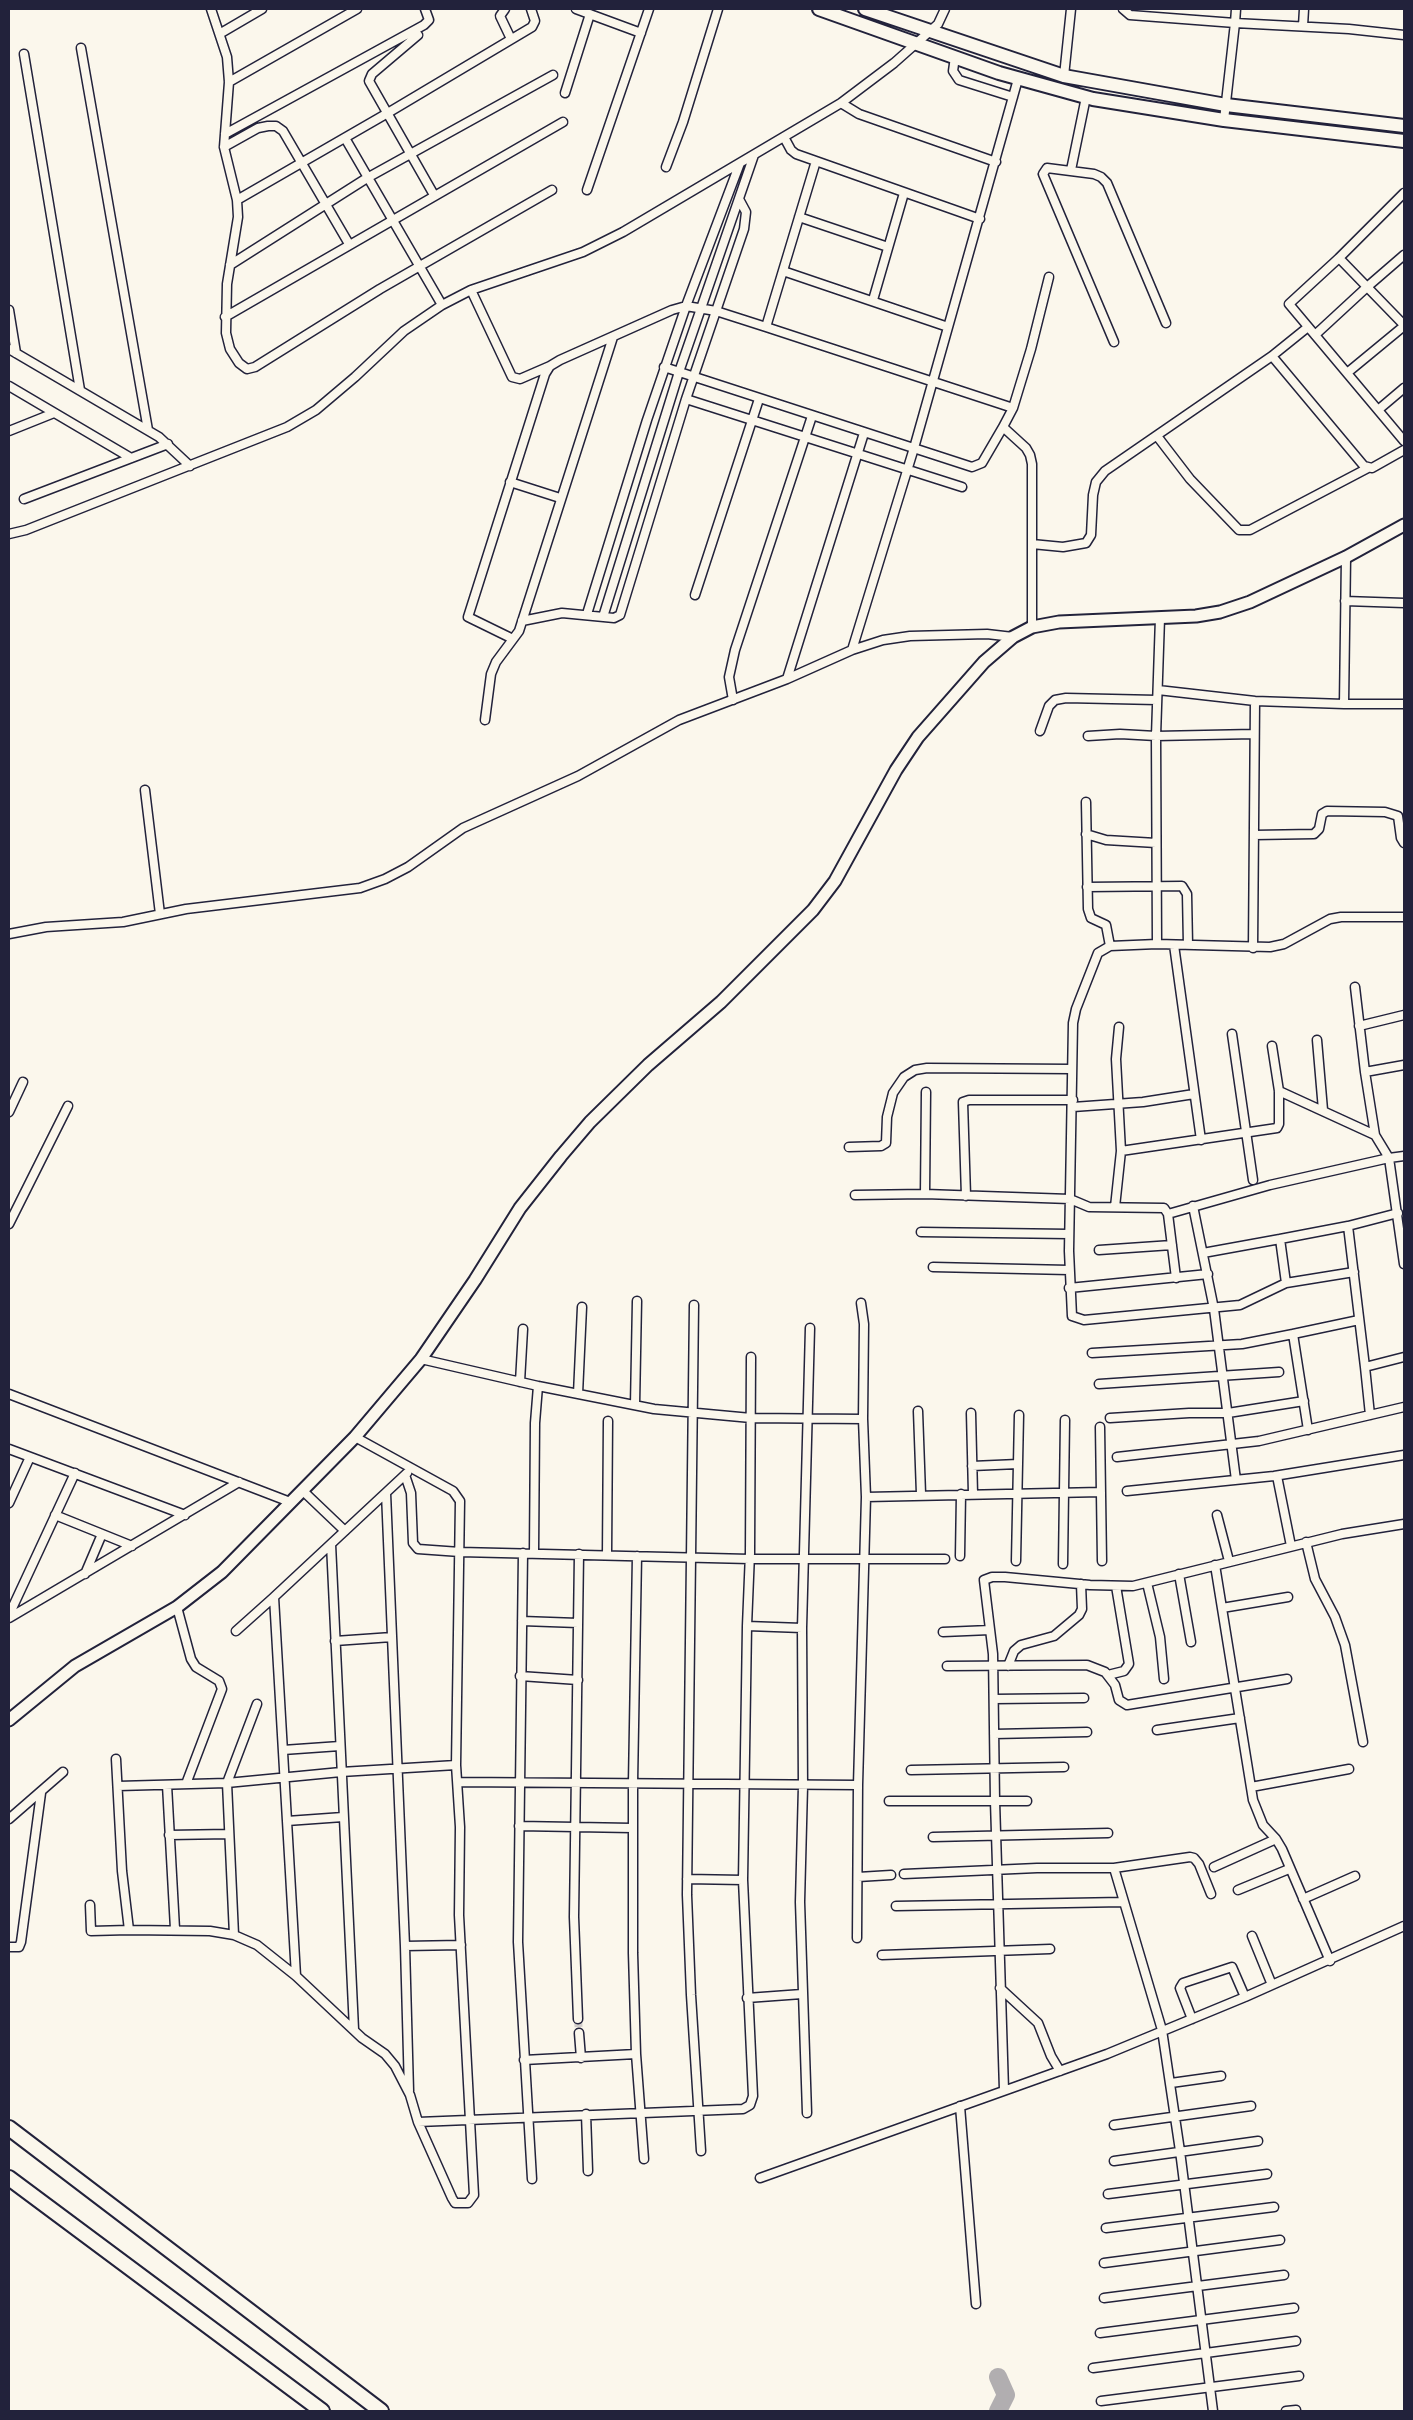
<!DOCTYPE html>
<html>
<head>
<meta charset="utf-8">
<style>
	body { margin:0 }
	#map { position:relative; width:1413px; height:2420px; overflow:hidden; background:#fbf7ec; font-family:"Comic Neue",sans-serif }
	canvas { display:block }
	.frame { position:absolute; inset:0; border:10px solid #22223b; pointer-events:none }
</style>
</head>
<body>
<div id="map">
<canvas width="1413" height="2420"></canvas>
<div class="frame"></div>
</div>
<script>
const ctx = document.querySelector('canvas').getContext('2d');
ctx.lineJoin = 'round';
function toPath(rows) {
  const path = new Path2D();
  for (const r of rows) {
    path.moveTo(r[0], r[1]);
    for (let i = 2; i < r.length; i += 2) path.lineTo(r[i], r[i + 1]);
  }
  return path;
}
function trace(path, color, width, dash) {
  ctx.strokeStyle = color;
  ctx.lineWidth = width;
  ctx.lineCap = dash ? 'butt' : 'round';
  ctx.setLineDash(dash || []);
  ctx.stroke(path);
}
trace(toPath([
	[998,2411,1006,2395,998,2377]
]), '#b1aeb0', 18);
trace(toPath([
	[578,2019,579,2033]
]), '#d0ccc9', 8, [8, 4]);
const minor = toPath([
	[211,9,227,57,229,82,224,147,237,200,238,217,227,284,226,333,230,349,239,363,247,369,255,367,380,289,552,190],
	[505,9,500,16,511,39],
	[576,9,641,33],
	[1123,9,1130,15,1235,23,1224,120],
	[1236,9,1235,23,1349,29,1404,35],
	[1303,26,1304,9],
	[221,33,262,9],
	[418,35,372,74,369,81,434,195],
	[81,48,148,430],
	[24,54,80,390],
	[955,57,953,71,959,80,1013,97],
	[1064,76,1071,9],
	[229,82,357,9],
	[565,93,590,14],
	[841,103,859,114,996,162],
	[225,134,424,25,429,20,425,9],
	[345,138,442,305],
	[785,139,791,150,796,154,980,219],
	[224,147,258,128,268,126,276,126,283,131,349,244],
	[740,163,686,306,716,311,766,327,1013,408,1003,427,1026,448,1030,455,1032,464,1032,627],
	[666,167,683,122,718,9],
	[1071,170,1086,97],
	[587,190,649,9],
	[1404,193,1339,258,1404,325],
	[237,200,386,114,532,27,535,21,531,9],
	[799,217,888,247],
	[1339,258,1289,304,1404,441],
	[230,265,367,178,553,75],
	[783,271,948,327],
	[471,290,512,377,520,379,550,366],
	[873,300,904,193],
	[9,310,16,353],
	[225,317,563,122],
	[766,327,816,161],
	[1308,327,1272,356,1364,466,1372,468,1404,450],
	[1315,335,1367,287,1404,255],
	[1114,342,1043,174,1047,168,1094,174,1101,177,1107,183,1166,323],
	[9,349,159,437,190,466],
	[664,367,972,467,982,463,1003,427],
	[1347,373,1404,326],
	[9,386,131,458],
	[686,399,962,487],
	[1013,408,1031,349,1049,277],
	[1378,410,1404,388],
	[9,431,54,413],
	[1157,436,1190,479,1239,530,1250,530,1368,468],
	[510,482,560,498],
	[24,499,168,444],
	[9,534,26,530,287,427,316,410,355,377,404,331,442,305,471,290,583,252,623,232,841,103,894,63,938,24,945,9],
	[1032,544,1063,547,1086,543,1091,535,1093,495,1096,482,1105,471,1272,356],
	[1346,557,1344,704,1404,704],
	[695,595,759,399],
	[1345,601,1404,603],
	[587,614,647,420,686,306],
	[603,617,679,372,754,155],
	[1160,618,1156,736,1157,944,1270,947,1284,944,1330,919,1341,917,1404,917],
	[522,621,562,613,614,618,620,615,686,399,744,229,746,212,739,199],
	[513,639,468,617,545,374,550,366,560,360,672,310,686,306],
	[852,650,914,448,1018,79],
	[787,679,864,433],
	[1158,690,1255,701,1344,704],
	[733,700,729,677,735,650,812,416],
	[485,720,491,674,496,662,519,631,613,337],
	[1040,731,1049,706,1055,700,1066,698,1157,700],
	[1088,736,1120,734,1156,736,1254,734],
	[145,790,160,914],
	[1086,802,1088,909,1091,918,1106,925,1110,946],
	[1086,834,1106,840,1156,843],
	[1254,835,1314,834,1319,829,1322,814,1327,811,1385,812,1398,816,1401,838,1404,843],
	[1087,887,1182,886,1187,894,1188,945],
	[9,934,46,927,123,922,186,909,360,888,385,879,408,867,463,828,578,776,679,720,787,679,852,650,883,640,910,636,987,634,1013,637],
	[1157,944,1110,946,1098,953,1076,1009,1073,1023,1069,1251,1072,1316,1084,1320,1240,1305,1286,1283],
	[1174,945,1201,1140],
	[1253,948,1255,701],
	[1355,987,1365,1072,1375,1135],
	[1359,1026,1404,1015],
	[1232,1034,1253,1180],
	[1317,1040,1323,1110],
	[1365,1072,1404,1065],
	[1073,1107,1143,1102,1194,1094],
	[9,1112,23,1082],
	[849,1147,881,1146,886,1143,887,1117,893,1093,904,1077,915,1070,927,1068,1072,1069],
	[1121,1151,1277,1128,1279,1124,1279,1091,1272,1046],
	[1404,1156,1389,1158,1404,1264],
	[925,1194,926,1092],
	[855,1195,925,1194,1070,1199,1089,1207,1164,1208,1168,1214,1176,1278],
	[966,1196,963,1102,969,1100,1073,1100],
	[1193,1206,1214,1309,1236,1480],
	[1115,1207,1121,1151,1116,1059,1119,1027],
	[1168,1214,1270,1185,1389,1158,1375,1135,1279,1091],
	[9,1224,68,1106],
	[1348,1226,1280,1239,1286,1283,1354,1272],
	[921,1232,1069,1234],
	[1099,1250,1172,1245],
	[1203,1253,1280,1239],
	[933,1267,1069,1270],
	[1069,1288,1208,1274],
	[694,1305,687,1895,691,1995,701,2151],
	[1092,1353,1242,1344,1293,1334],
	[421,1359,538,1386,654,1409,751,1418,863,1419],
	[1365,1367,1348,1226,1398,1213],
	[520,1382,523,1329],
	[1099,1384,1279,1372],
	[9,1394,290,1502],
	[578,1394,582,1307],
	[635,1405,637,1301],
	[918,1411,921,1494],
	[971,1413,973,1494],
	[1370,1415,1365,1367,1404,1357],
	[1110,1418,1189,1413,1228,1413,1304,1401],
	[1100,1427,1102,1561],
	[1308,1430,1293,1334,1359,1320],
	[355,1437,453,1491,460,1501,456,1765,460,1827,459,1915,474,2195,468,2203,455,2203,452,2198,418,2122],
	[9,1449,185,1515],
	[1117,1457,1259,1441,1404,1407],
	[972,1466,1018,1464],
	[405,1475,411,1493,413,1543,418,1549,460,1552,750,1559,945,1559],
	[1277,1476,1291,1546],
	[302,1490,345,1531],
	[1127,1491,1274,1476,1404,1455],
	[386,1493,405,1946,409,2091],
	[866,1497,1101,1492],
	[9,1503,30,1457],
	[55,1515,132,1546],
	[1217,1515,1229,1561],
	[1306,1542,1315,1579,1335,1617,1345,1645,1363,1742],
	[331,1544,354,2029],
	[523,1553,518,1942,532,2179],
	[534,1553,535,1423,538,1386],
	[607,1555,608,1421],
	[637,1556,633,1783,633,1953,636,2054,644,2159],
	[960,1556,961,1494],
	[1016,1561,1019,1415],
	[1063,1564,1065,1420],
	[1215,1565,1253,1800,1263,1825,1276,1839,1282,1849,1330,1961],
	[85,1574,102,1534],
	[1179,1574,1191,1642],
	[1147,1583,1160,1637,1164,1679],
	[177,1607,191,1659,196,1667,219,1681,222,1689,186,1784],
	[1222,1608,1288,1597],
	[9,1615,75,1473],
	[9,1618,239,1482],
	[522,1621,578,1623],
	[747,1626,802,1628],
	[236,1631,274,1597],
	[943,1632,990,1630],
	[335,1641,392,1637],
	[947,1666,1087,1665,1105,1672,1115,1685,1119,1700,1127,1705,1287,1679],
	[1008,1666,1014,1651,1021,1645,1054,1636,1079,1615,1082,1609,1081,1584],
	[1108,1675,1124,1671,1129,1664,1116,1586],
	[520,1676,578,1680],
	[994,1699,1084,1698],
	[1157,1730,1240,1718],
	[994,1734,1087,1732],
	[283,1750,340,1746],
	[116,1759,122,1871,129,1930,210,1931,234,1935,257,1945,296,1976,362,2038,385,2054,395,2066,410,2095,418,2122,743,2109,750,2105,753,2096,743,1880,747,1626,750,1553,751,1357],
	[911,1770,1064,1767],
	[458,1782,858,1785],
	[167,1785,175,1929],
	[118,1786,227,1783,341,1772,456,1765],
	[1251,1787,1349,1769],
	[889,1801,1027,1801],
	[9,1819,63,1772],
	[287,1821,343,1817],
	[519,1826,632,1828],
	[169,1835,229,1834],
	[933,1837,1108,1833],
	[1214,1867,1276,1839],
	[1114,1868,1162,2030,1180,2151,1213,2411],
	[904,1874,1037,1868,1114,1868,1190,1857,1194,1858,1199,1864,1211,1894],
	[858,1877,891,1875],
	[687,1879,743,1880],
	[1238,1890,1289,1869],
	[1303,1899,1355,1876],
	[90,1905,91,1931,129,1930],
	[896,1906,1123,1902],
	[234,1935,227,1783,257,1704],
	[1252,1936,1272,1985],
	[857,1938,858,1785,866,1497,863,1419,864,1324,861,1303],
	[405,1946,461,1945],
	[9,1947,19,1947,21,1942,41,1793],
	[882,1955,1050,1949],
	[296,1976,274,1597,407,1473],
	[1000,1988,1038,2023,1051,2056,1060,2071],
	[747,1998,802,1994],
	[578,2019,574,1917,579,1554],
	[1192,2019,1180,1988,1183,1983,1232,1967,1245,1997],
	[579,2033,581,2058],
	[524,2060,636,2054],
	[1171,2083,1221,2076],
	[1004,2090,995,1801,993,1654,984,1580,992,1577,1005,1577,1090,1585,1133,1586,1342,1534,1404,1524],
	[960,2106,976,2304],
	[807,2113,800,1902,803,1786,802,1628,810,1328],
	[586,2114,588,2171],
	[1114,2125,1251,2106],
	[1114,2161,1258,2141],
	[760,2178,1107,2054,1245,1997,1404,1926],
	[1108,2194,1267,2174],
	[1106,2228,1274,2207],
	[1104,2263,1280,2240],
	[1104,2298,1284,2275],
	[1100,2333,1294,2308],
	[1093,2368,1296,2341],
	[1101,2401,1299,2376],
	[1286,2411,1296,2410]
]);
const secondary = toPath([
	[9,1720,75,1666,177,1607,222,1572,355,1437,421,1359,475,1280,520,1208,561,1156,590,1122,648,1065,721,1002,813,910,835,881,896,770,918,737,984,662,1013,637,1032,627,1059,622,1196,616,1220,612,1250,602,1346,557,1404,525]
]);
const primary = toPath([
	[819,9,999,73,1093,99,1224,120,1404,141],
	[865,9,1064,76,1226,105,1404,126]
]);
const motorway = toPath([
	[9,2128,381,2411],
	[9,2178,322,2411]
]);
trace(minor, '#22223b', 11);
trace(secondary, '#22223b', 15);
trace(primary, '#22223b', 16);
trace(motorway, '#22223b', 18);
trace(minor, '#fbf7ec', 8);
trace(secondary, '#fbf7ec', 11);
trace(primary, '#fbf7ec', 12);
trace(motorway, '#fbf7ec', 14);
</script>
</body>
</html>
